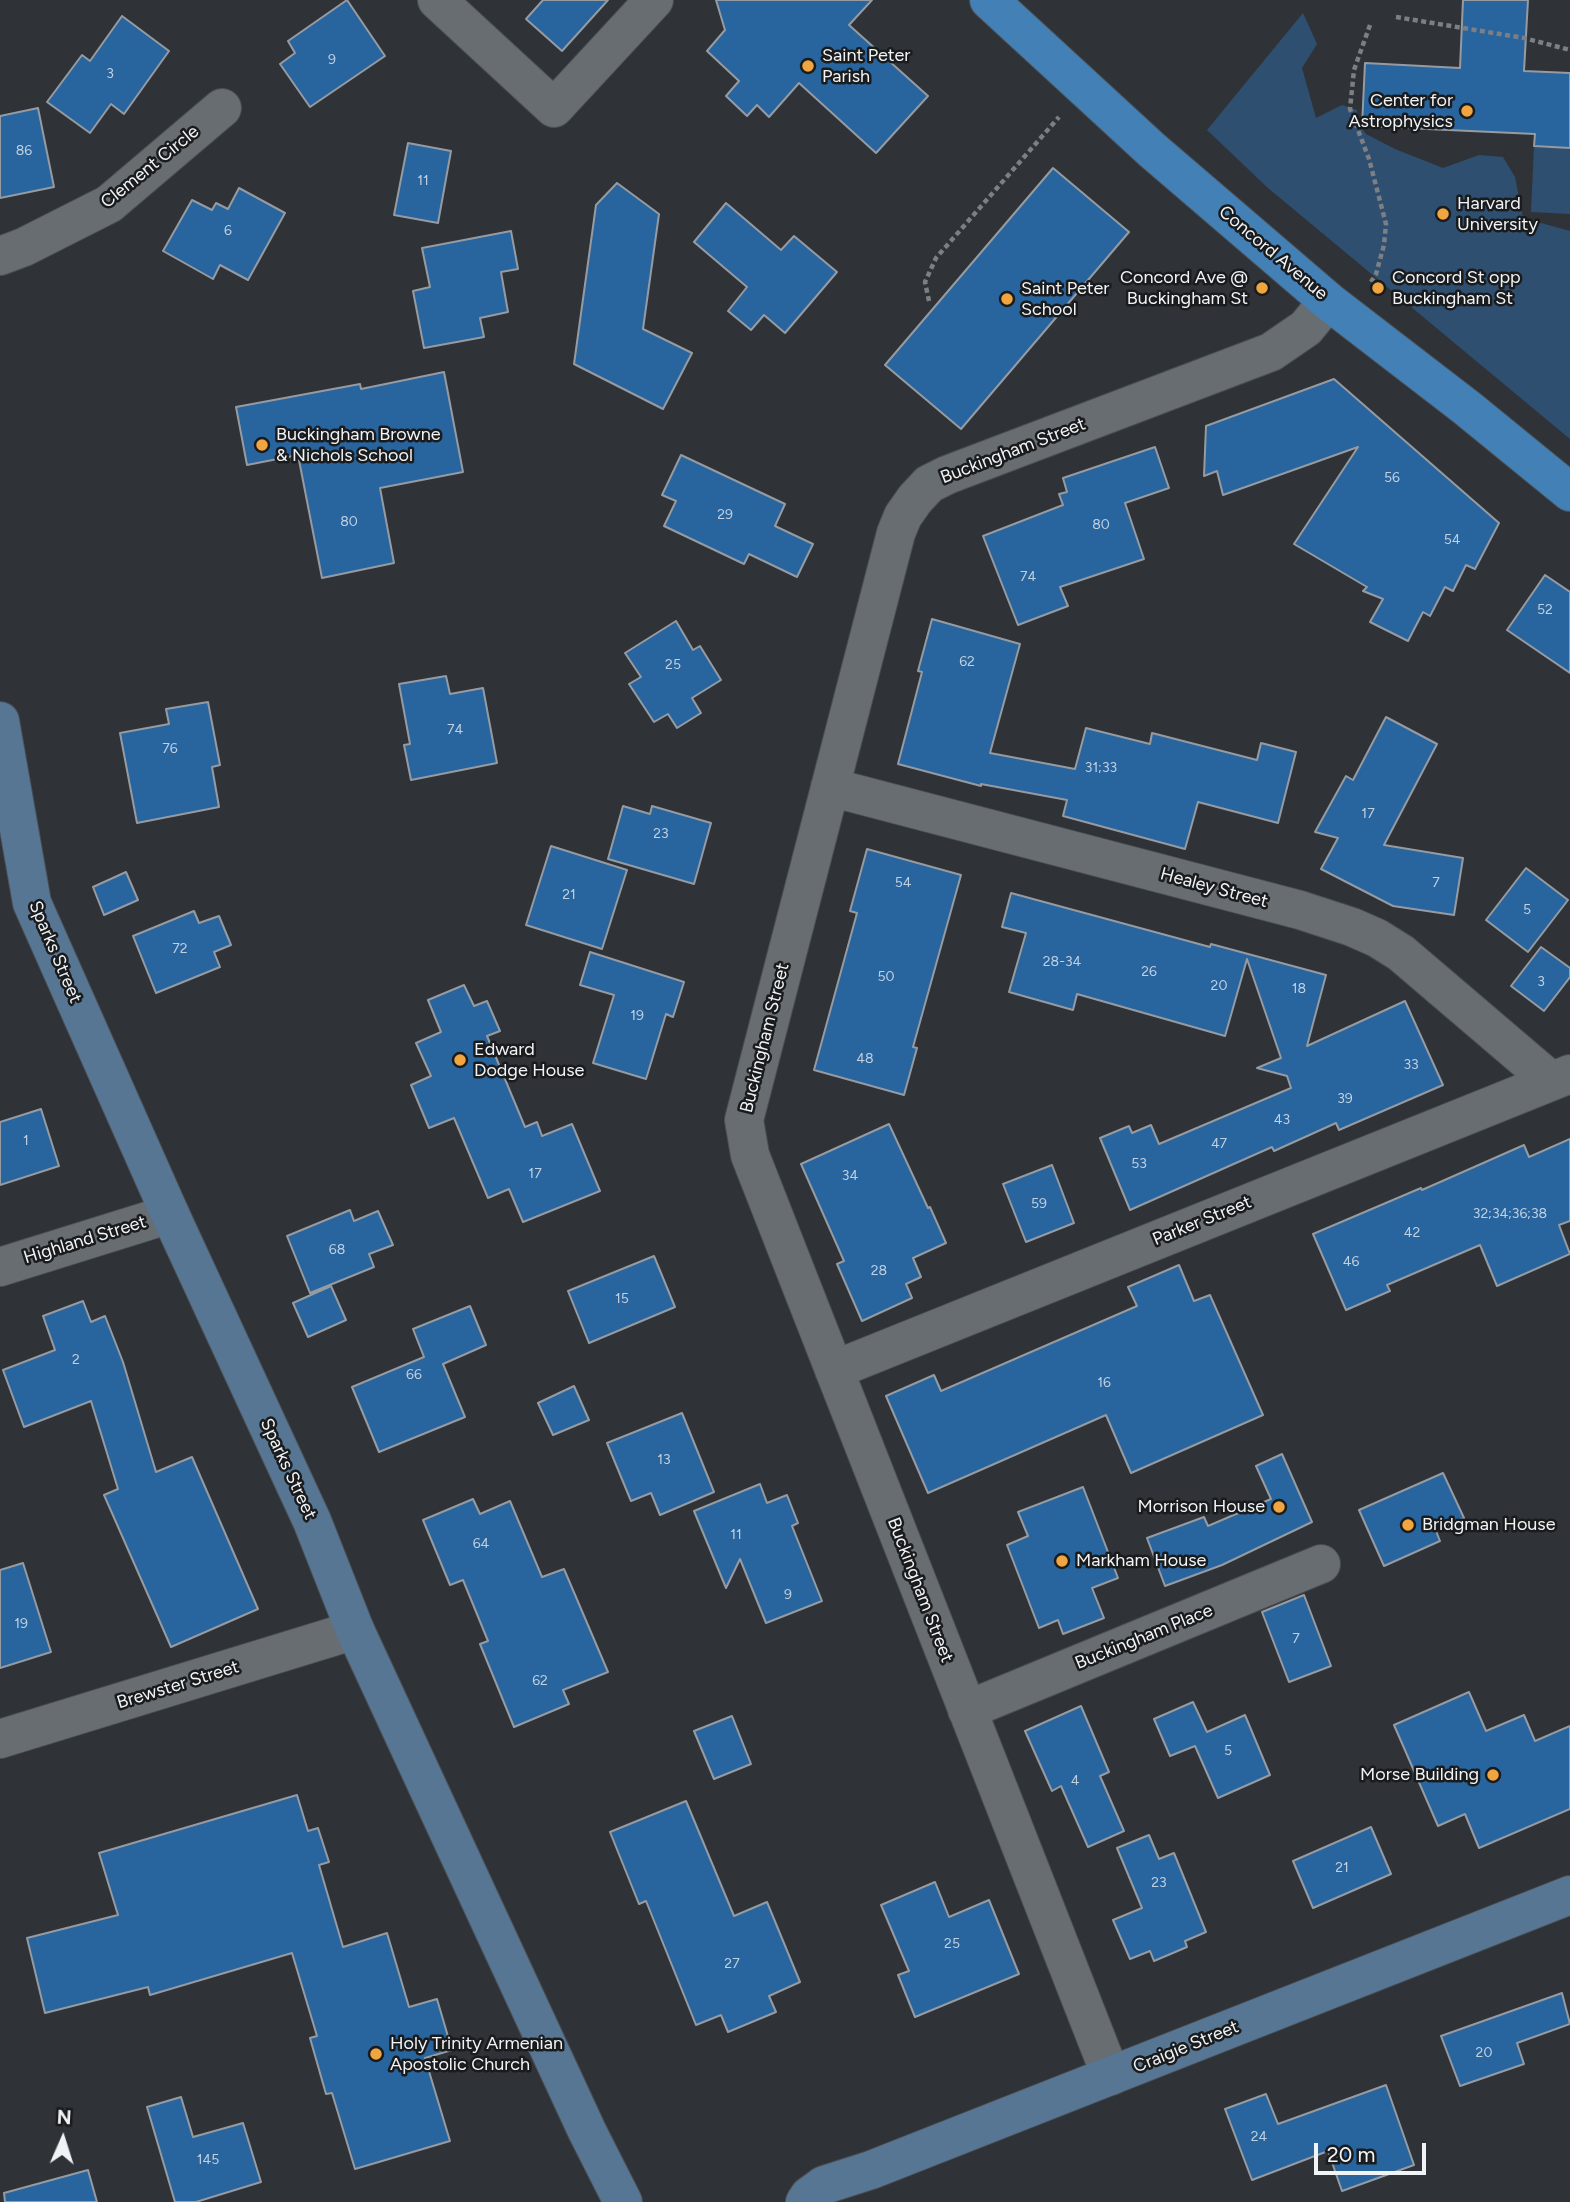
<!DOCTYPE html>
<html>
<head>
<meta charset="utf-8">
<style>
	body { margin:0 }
	#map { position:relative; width:1570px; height:2202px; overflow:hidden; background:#2f3338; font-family:Figtree,sans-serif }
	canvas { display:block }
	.north { position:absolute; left:28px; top:2104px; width:70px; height:70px; -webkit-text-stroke:5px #191b1d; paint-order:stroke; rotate:3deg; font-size:19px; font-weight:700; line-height:28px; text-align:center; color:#f1f4f7 }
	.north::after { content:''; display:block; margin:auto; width:24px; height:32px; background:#f1f4f7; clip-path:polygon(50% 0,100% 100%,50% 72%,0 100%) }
	.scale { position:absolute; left:1314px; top:2143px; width:112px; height:32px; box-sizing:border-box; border:4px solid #f1f4f7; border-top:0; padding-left:9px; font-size:21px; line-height:24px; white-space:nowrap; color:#f1f4f7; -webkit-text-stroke:5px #191b1d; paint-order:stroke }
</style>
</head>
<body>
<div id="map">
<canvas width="1570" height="2202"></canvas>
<div class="north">N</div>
<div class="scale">20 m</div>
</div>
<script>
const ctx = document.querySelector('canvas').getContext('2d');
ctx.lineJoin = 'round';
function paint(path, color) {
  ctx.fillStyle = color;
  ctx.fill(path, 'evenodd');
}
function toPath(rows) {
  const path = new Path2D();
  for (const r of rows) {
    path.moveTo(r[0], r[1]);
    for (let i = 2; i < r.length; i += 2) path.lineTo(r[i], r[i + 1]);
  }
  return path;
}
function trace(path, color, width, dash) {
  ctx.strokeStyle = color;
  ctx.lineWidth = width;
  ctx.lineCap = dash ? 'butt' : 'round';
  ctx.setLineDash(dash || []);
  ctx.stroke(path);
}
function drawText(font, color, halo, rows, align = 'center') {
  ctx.font = font + ' Figtree,sans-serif';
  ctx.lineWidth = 5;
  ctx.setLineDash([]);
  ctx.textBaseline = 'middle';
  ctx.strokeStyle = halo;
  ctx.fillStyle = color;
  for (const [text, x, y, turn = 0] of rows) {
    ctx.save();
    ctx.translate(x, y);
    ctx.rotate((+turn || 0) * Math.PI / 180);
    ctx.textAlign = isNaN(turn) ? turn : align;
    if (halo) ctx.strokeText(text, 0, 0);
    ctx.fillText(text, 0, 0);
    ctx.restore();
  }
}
paint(toPath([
	[1303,13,1317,44,1302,68,1316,118,1342,105,1357,110,1359,125,1366,134,1395,149,1443,168,1479,155,1503,157,1515,177,1523,218,1570,231,1570,439,1268,188,1207,130],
	[1534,146,1570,148,1570,214,1531,212]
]), '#2f4f71');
const building = toPath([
	[347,0,385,56,310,107,280,64,295,53,288,41,347,0],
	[543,0,608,0,562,51,526,19,543,0],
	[716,0,872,0,849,25,928,96,876,153,799,83,769,117,757,105,747,116,726,96,739,81,707,51,725,30,716,0],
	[1463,0,1528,0,1524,71,1570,73,1570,148,1534,146,1535,134,1362,126,1365,63,1460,68,1463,0],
	[122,16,169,51,124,114,111,104,90,133,47,102,82,55,90,61,122,16],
	[38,108,54,187,0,198,0,116,38,108],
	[408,143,451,151,438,223,394,215,408,143],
	[1053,168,1129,232,961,429,885,365,1053,168],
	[617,183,659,214,643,329,692,353,663,409,574,364,596,205,617,183],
	[239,188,285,213,248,280,220,265,213,279,163,251,192,200,212,210,216,203,228,209,239,188],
	[726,203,781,250,794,236,837,272,785,333,764,315,751,330,728,311,747,287,694,242,726,203],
	[511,231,518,269,501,272,508,312,480,318,484,337,424,348,413,291,430,287,422,248,511,231],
	[444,372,463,472,380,488,394,563,322,578,298,455,247,465,236,407,360,384,361,389,444,372],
	[1334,379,1499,523,1475,569,1466,565,1453,591,1445,587,1430,616,1423,612,1408,641,1370,622,1383,599,1363,591,1367,587,1294,544,1358,447,1223,495,1217,471,1204,476,1206,426,1334,379],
	[1155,447,1169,488,1125,503,1144,559,1060,587,1068,606,1018,625,983,536,1063,505,1059,494,1067,492,1063,478,1155,447],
	[681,455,785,504,775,526,813,544,797,577,749,554,744,564,664,526,676,501,662,495,681,455],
	[1545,575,1570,592,1570,673,1507,630,1545,575],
	[932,619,1020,644,990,753,1075,769,1086,728,1150,744,1152,733,1257,760,1261,743,1296,752,1278,823,1198,802,1185,849,1063,816,1067,800,981,784,981,786,898,764,922,672,918,671,932,619],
	[676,621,693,650,700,646,721,680,692,698,701,713,677,728,668,714,654,722,629,684,641,677,625,653,676,621],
	[446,676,450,694,483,688,497,763,411,780,404,745,410,744,399,684,446,676],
	[208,702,220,765,212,767,219,807,137,823,120,733,169,724,166,709,208,702],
	[1386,717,1437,744,1384,845,1463,858,1454,915,1393,906,1321,869,1338,838,1315,832,1346,776,1353,780,1386,717],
	[623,806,650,814,652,806,711,823,694,884,608,859,623,806],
	[551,846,627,870,602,949,526,925,551,846],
	[867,849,961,875,913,1047,917,1048,904,1095,814,1070,857,913,850,911,867,849],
	[1526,868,1568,900,1528,952,1486,920,1526,868],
	[126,872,138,900,104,915,93,887,126,872],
	[1011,893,1210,947,1211,944,1326,975,1307,1046,1405,1001,1443,1085,1339,1130,1336,1123,1274,1151,1272,1147,1130,1210,1100,1138,1129,1126,1132,1133,1151,1125,1159,1144,1291,1088,1287,1076,1257,1068,1281,1058,1247,959,1225,1036,1077,994,1073,1010,1009,992,1026,933,1002,927,1011,893],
	[194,911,199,923,219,916,231,945,214,952,220,967,156,993,133,936,194,911],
	[1541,947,1570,968,1570,977,1544,1011,1511,986,1541,947],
	[590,952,684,982,673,1017,666,1014,646,1079,593,1063,614,995,580,985,590,952],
	[464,985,474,1006,487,1001,500,1031,487,1036,525,1127,537,1122,542,1136,572,1124,600,1191,523,1222,509,1189,488,1198,454,1118,429,1128,411,1085,431,1076,416,1043,441,1032,428,1000,464,985],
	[41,1109,59,1166,0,1185,0,1122,41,1109],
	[889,1124,928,1208,930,1207,946,1243,913,1258,921,1277,906,1284,912,1298,862,1321,837,1264,844,1261,801,1164,889,1124],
	[1570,1139,1570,1221,1559,1225,1570,1254,1497,1286,1480,1245,1387,1285,1390,1291,1346,1310,1313,1234,1421,1188,1422,1190,1524,1145,1529,1157,1570,1139],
	[1052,1165,1074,1223,1026,1242,1003,1184,1052,1165],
	[350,1210,354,1221,378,1211,393,1245,369,1254,374,1267,310,1293,287,1236,350,1210],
	[654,1256,675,1307,589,1343,568,1291,654,1256],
	[1179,1265,1194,1301,1210,1295,1263,1415,1131,1473,1106,1415,928,1493,886,1396,934,1375,941,1391,1137,1306,1128,1287,1179,1265],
	[331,1286,346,1320,308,1337,293,1303,331,1286],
	[83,1301,91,1322,105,1316,123,1362,156,1472,192,1457,258,1609,171,1647,104,1495,118,1489,91,1401,24,1427,3,1370,55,1350,43,1316,83,1301],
	[470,1306,486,1345,443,1364,465,1417,379,1452,352,1387,424,1357,413,1329,470,1306],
	[574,1386,589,1420,553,1435,538,1403,574,1386],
	[682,1413,714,1492,660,1515,651,1493,631,1501,607,1443,682,1413],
	[1282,1454,1312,1522,1222,1565,1165,1586,1147,1538,1204,1517,1208,1526,1271,1499,1256,1466,1282,1454],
	[1443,1473,1464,1518,1436,1531,1440,1541,1384,1566,1359,1510,1443,1473],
	[760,1484,767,1503,787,1495,798,1523,792,1526,822,1601,766,1623,740,1559,726,1588,694,1511,760,1484],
	[1083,1487,1118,1578,1092,1588,1104,1618,1063,1634,1058,1620,1039,1628,1007,1545,1028,1536,1018,1512,1083,1487],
	[473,1499,480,1514,510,1501,542,1577,564,1569,608,1672,563,1690,569,1704,514,1727,480,1644,488,1641,463,1580,450,1585,423,1520,473,1499],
	[23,1563,51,1652,0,1668,0,1570,23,1563],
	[1304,1595,1331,1666,1289,1682,1262,1612,1304,1595],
	[1469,1692,1486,1731,1524,1715,1535,1741,1570,1726,1570,1809,1479,1848,1465,1814,1438,1826,1394,1725,1469,1692],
	[1193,1702,1207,1732,1245,1715,1270,1775,1218,1798,1195,1746,1170,1756,1154,1719,1193,1702],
	[1081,1706,1109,1772,1100,1776,1124,1831,1088,1847,1061,1786,1052,1791,1025,1731,1081,1706],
	[732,1716,751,1764,714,1779,694,1731,732,1716],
	[297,1795,308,1831,318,1828,329,1862,319,1865,343,1947,387,1933,409,2007,437,1999,452,2050,425,2058,450,2141,355,2169,332,2093,326,2094,310,2038,317,2036,292,1953,150,1995,148,1987,45,2013,27,1938,118,1915,99,1853,297,1795],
	[686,1801,734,1916,767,1902,800,1982,769,1996,776,2012,728,2032,721,2015,696,2025,646,1901,639,1904,610,1832,686,1801],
	[1371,1827,1391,1874,1313,1908,1293,1861,1371,1827],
	[1149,1835,1159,1859,1174,1853,1206,1932,1185,1941,1187,1947,1154,1961,1150,1951,1130,1959,1113,1920,1142,1908,1117,1848,1149,1835],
	[935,1882,949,1917,989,1900,1019,1974,915,2017,898,1975,909,1971,881,1905,935,1882],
	[1562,1993,1570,2024,1517,2043,1524,2064,1460,2086,1441,2036,1562,1993],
	[1386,2085,1414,2165,1342,2191,1328,2151,1252,2180,1225,2109,1266,2094,1278,2124,1386,2085],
	[181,2097,193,2137,243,2123,261,2182,196,2202,175,2202,147,2107,181,2097],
	[88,2170,97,2202,5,2202,4,2193,88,2170]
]);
paint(building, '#28649e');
trace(building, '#969ba1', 2);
const street = toPath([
	[437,0,554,108,654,0],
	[0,256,24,247,109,204,222,108],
	[830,787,1300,910,1352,927,1377,938,1401,953,1551,1081],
	[0,1267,170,1214],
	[834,1370,1570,1074],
	[967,1710,1321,1564],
	[0,1739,355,1630],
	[1111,2076,750,1155,744,1120,896,533,903,516,915,499,929,484,947,475,1271,352,1306,328,1328,301]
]);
const secondary = toPath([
	[0,721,32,903,170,1214,312,1521,355,1630,587,2131,623,2202],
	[805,2202,809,2196,824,2185,871,2170,1570,1895]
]);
const primary = toPath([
	[989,0,1152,150,1328,301,1467,408,1570,492]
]);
trace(street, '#4b4f53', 40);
trace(secondary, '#4b4f53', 40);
trace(primary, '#4b4f53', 40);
trace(toPath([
	[1396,17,1524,38,1570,50],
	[1370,25,1354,70,1350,109,1369,159,1386,224,1384,245,1376,274,1371,282],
	[929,301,925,282,936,258,1059,117]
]), '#7c7f84', 4.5, [5, 3.5]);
trace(street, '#686d72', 38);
trace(secondary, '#567694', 38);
trace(primary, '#4380b6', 38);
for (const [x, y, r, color] of [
	[808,66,7,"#f1a540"],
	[1467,111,7,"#f1a540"],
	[1443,214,7,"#f1a540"],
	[1262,288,7,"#f1a540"],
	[1378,288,7,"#f1a540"],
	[1007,299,7,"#f1a540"],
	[262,445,7,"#f1a540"],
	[460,1060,7,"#f1a540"],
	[1279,1507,7,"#f1a540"],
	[1408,1525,7,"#f1a540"],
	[1062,1561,7,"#f1a540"],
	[1493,1775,7,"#f1a540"],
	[376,2054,7,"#f1a540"]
]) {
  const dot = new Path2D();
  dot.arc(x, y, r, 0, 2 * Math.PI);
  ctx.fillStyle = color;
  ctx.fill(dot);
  trace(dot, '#191b1d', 2.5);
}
drawText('14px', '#bfd0e1', null, [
	["9",332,60],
	["3",110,74],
	["86",24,151],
	["11",423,181],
	["6",228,231],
	["56",1392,478],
	["29",725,515],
	["80",349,522],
	["80",1101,525],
	["54",1452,540],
	["74",1028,577],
	["52",1545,610],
	["62",967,662],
	["25",673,665],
	["74",455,730],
	["76",170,749],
	["31;33",1101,768],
	["17",1368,814],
	["23",661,834],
	["54",903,883],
	["7",1436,883],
	["21",569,895],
	["5",1527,910],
	["72",180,949],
	["28-34",1062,962],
	["26",1149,972],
	["50",886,977],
	["3",1541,982],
	["20",1219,986],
	["18",1299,989],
	["19",637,1016],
	["48",865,1059],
	["33",1411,1065],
	["39",1345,1099],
	["43",1282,1120],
	["1",26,1141],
	["47",1219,1144],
	["53",1139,1164],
	["17",535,1174],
	["34",850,1176],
	["59",1039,1204],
	["32;34;36;38",1510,1214],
	["42",1412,1233],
	["68",337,1250],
	["46",1351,1262],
	["28",879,1271],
	["15",622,1299],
	["2",76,1360],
	["66",414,1375],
	["16",1104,1383],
	["13",664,1460],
	["11",736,1535],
	["64",481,1544],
	["9",788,1595],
	["19",21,1624],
	["7",1296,1639],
	["62",540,1681],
	["5",1228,1751],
	["4",1075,1781],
	["21",1342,1868],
	["23",1159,1883],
	["25",952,1944],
	["27",732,1964],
	["20",1484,2053],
	["24",1259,2137],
	["145",208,2160]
]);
drawText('18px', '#f1f4f7', '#191b1d', [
	["Saint Peter",822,56],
	["Parish",822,77],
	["Center for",1453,101,"right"],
	["Astrophysics",1453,122,"right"],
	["Harvard",1457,204],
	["University",1457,225],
	["Concord Ave @",1248,278,"right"],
	["Buckingham St",1248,299,"right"],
	["Concord St opp",1392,278],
	["Buckingham St",1392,299],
	["Saint Peter",1021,289],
	["School",1021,310],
	["Buckingham Browne",276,435],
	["& Nichols School",276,456],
	["Edward",474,1050],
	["Dodge House",474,1071],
	["Morrison House",1265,1507,"right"],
	["Bridgman House",1422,1525],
	["Markham House",1076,1561],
	["Morse Building",1479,1775,"right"],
	["Holy Trinity Armenian",390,2044],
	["Apostolic Church",390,2065]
], 'left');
drawText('18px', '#f1f4f7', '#191b1d', [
	["Clement Circle",150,167,-39],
	["Concord Avenue",1273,253,40],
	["Buckingham Street",1013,451,-21],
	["Healey Street",1214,888,15],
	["Sparks Street",55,952,67],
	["Buckingham Street",765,1038,-76],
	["Parker Street",1202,1221,-22],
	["Highland Street",85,1240,-17],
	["Sparks Street",288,1469,65],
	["Buckingham Street",920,1590,69],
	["Buckingham Place",1144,1637,-22],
	["Brewster Street",178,1685,-17],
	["Craigie Street",1186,2047,-22]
]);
</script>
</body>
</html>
